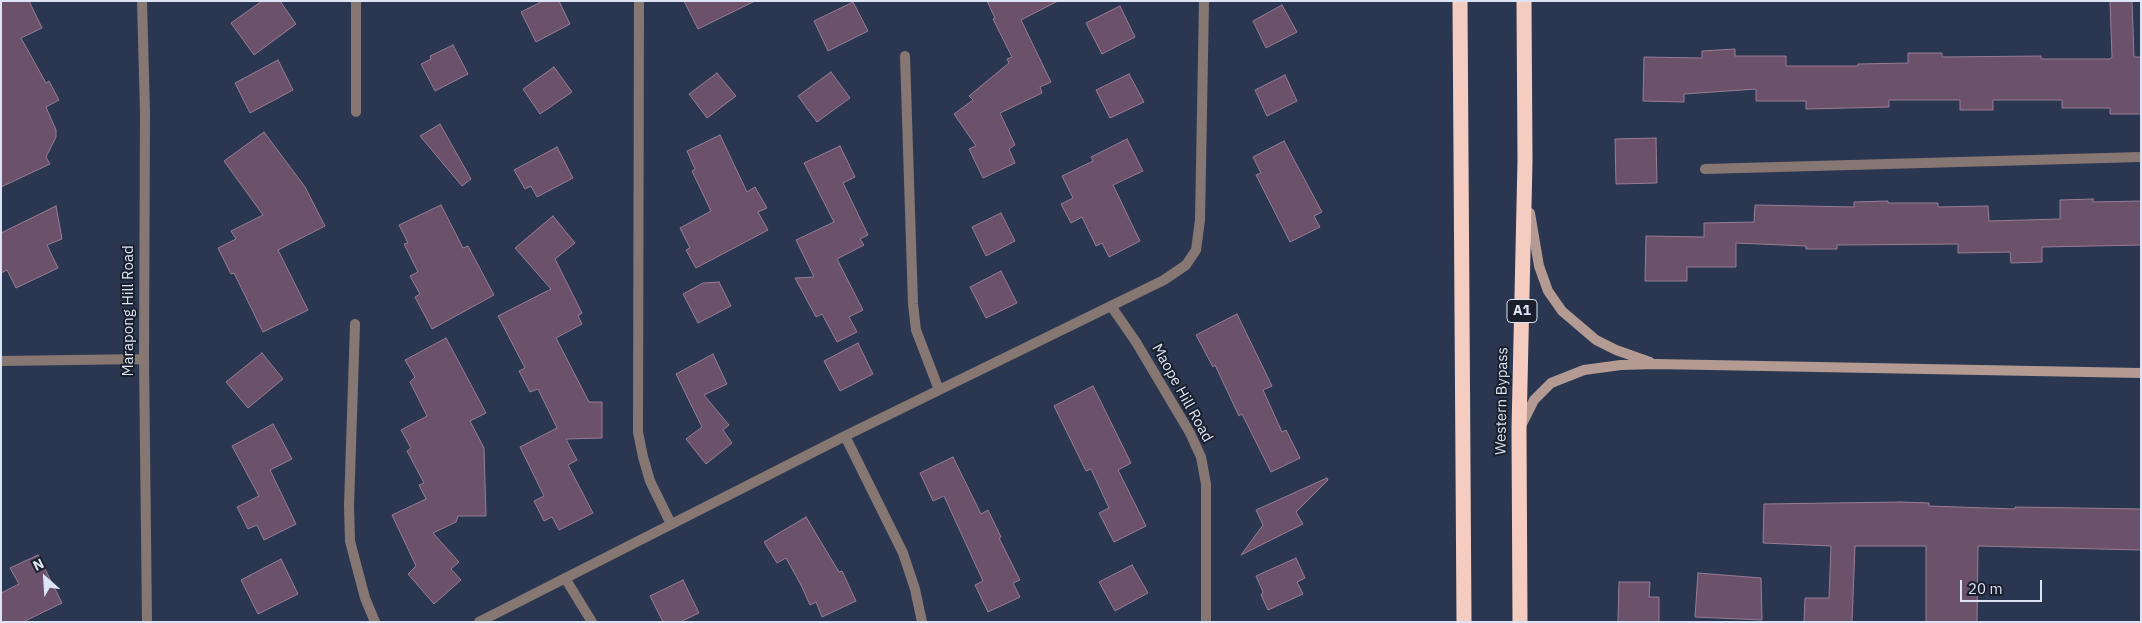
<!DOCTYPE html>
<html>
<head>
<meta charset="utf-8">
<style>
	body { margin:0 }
	#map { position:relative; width:2142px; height:623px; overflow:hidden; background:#2b3751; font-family:"IBM Plex Sans",sans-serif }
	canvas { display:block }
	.frame { position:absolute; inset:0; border:2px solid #dce4f5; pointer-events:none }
	.north { position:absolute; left:20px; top:553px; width:50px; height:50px; -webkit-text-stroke:4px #191f2b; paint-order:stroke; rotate:334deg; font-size:14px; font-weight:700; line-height:20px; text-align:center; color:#dce4f5 }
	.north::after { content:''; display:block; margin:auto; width:18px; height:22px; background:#dce4f5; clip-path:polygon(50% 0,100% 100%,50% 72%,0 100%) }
	.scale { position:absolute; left:1960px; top:580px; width:82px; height:22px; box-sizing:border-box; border:2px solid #dce4f5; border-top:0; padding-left:6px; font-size:15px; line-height:18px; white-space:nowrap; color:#dce4f5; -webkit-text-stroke:4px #191f2b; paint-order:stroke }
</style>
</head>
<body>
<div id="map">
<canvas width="2142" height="623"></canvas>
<div class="frame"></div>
<div class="north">N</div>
<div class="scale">20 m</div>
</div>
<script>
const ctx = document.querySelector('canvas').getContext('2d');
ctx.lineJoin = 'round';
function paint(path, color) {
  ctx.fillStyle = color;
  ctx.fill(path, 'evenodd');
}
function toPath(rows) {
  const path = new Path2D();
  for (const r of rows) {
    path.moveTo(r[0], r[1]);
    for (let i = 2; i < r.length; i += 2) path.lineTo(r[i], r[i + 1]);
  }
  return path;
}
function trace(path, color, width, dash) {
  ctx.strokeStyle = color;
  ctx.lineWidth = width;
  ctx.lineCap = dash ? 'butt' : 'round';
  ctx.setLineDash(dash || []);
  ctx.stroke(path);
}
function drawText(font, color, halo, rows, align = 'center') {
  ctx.font = font + ' "IBM Plex Sans",sans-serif';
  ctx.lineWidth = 4;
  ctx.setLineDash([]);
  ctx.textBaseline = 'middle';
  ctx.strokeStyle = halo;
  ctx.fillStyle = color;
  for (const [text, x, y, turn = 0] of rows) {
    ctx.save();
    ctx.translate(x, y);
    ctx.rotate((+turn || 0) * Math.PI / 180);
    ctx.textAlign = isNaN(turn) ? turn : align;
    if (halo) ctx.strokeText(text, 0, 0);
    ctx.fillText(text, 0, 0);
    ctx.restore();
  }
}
const building = toPath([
	[1,1,29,1,42,28,21,38,46,83,49,81,59,100,46,107,56,130,56,137,46,157,50,164,1,187,1,1],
	[262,1,280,1,296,24,254,55,231,23,262,1],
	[543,1,559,1,570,24,536,42,521,12,543,1],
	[684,1,755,1,698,29,684,1],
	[987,1,1058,1,1021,20,1051,82,1040,87,1042,93,1000,113,1015,145,1009,149,1015,163,983,178,969,149,976,146,954,114,973,100,969,96,1009,63,1007,59,1012,57,993,19,995,18,987,1],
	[2110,1,2132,1,2134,57,2141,57,2141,114,2110,114,2110,108,2062,108,2062,100,1993,100,1993,110,1960,110,1960,100,1889,100,1889,107,1806,109,1806,101,1756,101,1756,89,1684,94,1684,102,1643,101,1644,57,1702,58,1702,51,1735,49,1735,56,1786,56,1786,66,1858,66,1858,64,1908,63,1908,53,1942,53,1942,57,2041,56,2041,59,2110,59,2112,57,2110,1],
	[853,2,868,31,828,51,814,21,853,2],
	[1282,5,1297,32,1266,48,1253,21,1282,5],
	[1120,6,1135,37,1102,54,1086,23,1120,6],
	[453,45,468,74,435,91,421,64,431,59,430,56,453,45],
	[278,60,293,90,250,113,235,83,278,60],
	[554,67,572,92,540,114,523,89,554,67],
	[831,72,850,98,817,122,798,96,831,72],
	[717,73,736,96,707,118,689,94,717,73],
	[1129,74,1144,102,1110,118,1096,90,1129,74],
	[1285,75,1297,101,1267,116,1255,90,1285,75],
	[440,124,471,179,462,186,420,136,440,124],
	[264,132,305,187,325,226,278,250,308,310,263,332,234,273,231,274,218,248,236,239,231,231,263,215,224,161,264,132],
	[720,135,747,192,755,187,767,208,758,212,768,230,696,268,686,250,690,248,680,228,711,211,692,171,695,169,687,151,720,135],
	[1656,138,1657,183,1616,184,1615,139,1656,138],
	[1127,139,1143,171,1113,185,1140,241,1109,257,1102,243,1096,246,1082,217,1071,223,1061,204,1073,198,1062,176,1093,161,1091,157,1127,139],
	[1284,141,1322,212,1314,216,1320,227,1290,242,1256,175,1261,173,1253,157,1284,141],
	[840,146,855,177,843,183,868,235,860,239,864,245,837,259,863,310,849,317,857,332,837,342,822,314,816,317,795,278,814,277,796,240,834,222,804,163,840,146],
	[557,147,573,178,537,197,531,186,525,189,514,170,557,147],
	[2093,199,2093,202,2141,201,2141,245,2042,247,2042,262,2011,263,2010,252,1958,253,1958,244,1837,245,1837,249,1806,249,1806,246,1736,243,1736,267,1687,267,1687,281,1645,281,1646,236,1704,237,1704,223,1754,222,1755,205,1854,207,1854,202,1888,201,1888,203,1938,203,1938,207,1988,206,1989,221,2060,219,2060,200,2093,199],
	[441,205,463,248,468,246,494,295,432,329,415,297,420,294,410,276,418,272,404,244,408,243,399,225,441,205],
	[56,206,62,239,47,245,58,268,16,288,7,270,1,273,1,233,56,206],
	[1001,213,1015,241,986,256,972,227,1001,213],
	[553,216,575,243,555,259,582,313,578,316,582,324,556,338,589,402,602,402,602,438,566,439,577,460,568,465,593,513,559,530,552,517,544,521,534,501,544,496,520,447,557,428,538,389,530,392,519,371,525,368,498,316,551,289,515,248,553,216],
	[1001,271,1017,303,986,318,970,287,1001,271],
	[719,282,731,306,698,323,683,294,703,283,719,282],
	[1237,314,1272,386,1263,390,1282,432,1286,430,1300,458,1271,472,1242,414,1239,416,1215,365,1213,367,1196,335,1237,314],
	[446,338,486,413,470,421,484,448,486,516,458,516,456,522,433,533,459,562,451,569,461,580,434,604,408,574,416,566,392,515,426,499,419,485,424,483,407,451,411,448,401,430,427,416,410,382,415,377,405,360,446,338],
	[858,343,873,374,840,391,824,361,858,343],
	[262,353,283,379,248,408,226,382,262,353],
	[713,354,727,384,704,395,729,425,723,430,732,443,706,464,686,439,702,427,676,374,713,354],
	[1093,386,1131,463,1118,470,1146,526,1114,542,1099,513,1109,508,1091,469,1086,471,1054,406,1093,386],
	[273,424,292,459,270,470,296,524,264,540,257,525,248,529,237,507,259,496,232,446,273,424],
	[953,457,981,514,988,510,1001,537,999,538,1020,580,1013,583,1020,597,988,612,975,585,983,581,944,496,933,501,920,473,953,457],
	[1327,478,1328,480,1296,512,1303,524,1241,555,1263,525,1256,510,1327,478],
	[1901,502,1929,503,1929,506,2015,509,2015,507,2141,509,2141,550,1978,546,1977,622,1926,622,1926,546,1855,546,1852,622,1804,622,1805,598,1829,598,1831,546,1763,543,1764,504,1901,502],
	[806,517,839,572,842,571,856,601,822,617,816,602,810,605,801,585,786,558,777,563,764,542,806,517],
	[38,555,62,603,23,622,1,622,1,593,19,584,10,568,38,555],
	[1296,558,1305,578,1297,582,1303,594,1268,610,1261,595,1263,592,1256,576,1296,558],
	[281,559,298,594,258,614,241,580,281,559],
	[1132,565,1148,593,1115,611,1099,582,1132,565],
	[1698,573,1761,578,1762,620,1695,617,1698,573],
	[683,580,699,613,680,622,663,622,650,596,683,580],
	[1619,582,1650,582,1649,597,1659,597,1659,622,1618,622,1619,582]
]);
paint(building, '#6b526a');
trace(building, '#977d95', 1);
trace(toPath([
	[142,1,145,113,144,359,147,622],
	[356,1,356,112],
	[639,1,638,432,643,457,650,481,671,524],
	[905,56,913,304,916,330,939,390],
	[1705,169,2141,157],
	[1111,306,1136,342,1190,433,1201,457,1206,484,1206,622],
	[355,324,349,506,350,541,365,598,375,622],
	[1,361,144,359],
	[845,436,903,553,915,589,922,622],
	[565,578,592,622],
	[479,622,845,436,1164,280,1186,265,1196,250,1200,220,1204,1]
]), '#877772', 10);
trace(toPath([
	[1530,213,1539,266,1548,291,1562,311,1596,340,1616,350,1650,362],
	[1522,424,1534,400,1551,383,1584,370,1621,365,1656,364,2141,373]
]), '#b39a92', 10);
trace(toPath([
	[1460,1,1464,622],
	[1520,622,1519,429,1525,161,1524,1]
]), '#f5cdc0', 15);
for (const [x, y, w] of [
	[1522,311,30]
]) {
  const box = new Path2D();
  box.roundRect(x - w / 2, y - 11.5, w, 23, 4);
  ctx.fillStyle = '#191f2b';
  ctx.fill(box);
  trace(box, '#dce4f5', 1);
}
drawText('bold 14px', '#dce4f5', null, [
	["A1",1522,311]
]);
drawText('15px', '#dce4f5', '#191f2b', [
	["Marapong Hill Road",129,311,-90],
	["Maope Hill Road",1182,393,61],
	["Western Bypass",1502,401,-89]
]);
</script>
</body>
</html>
